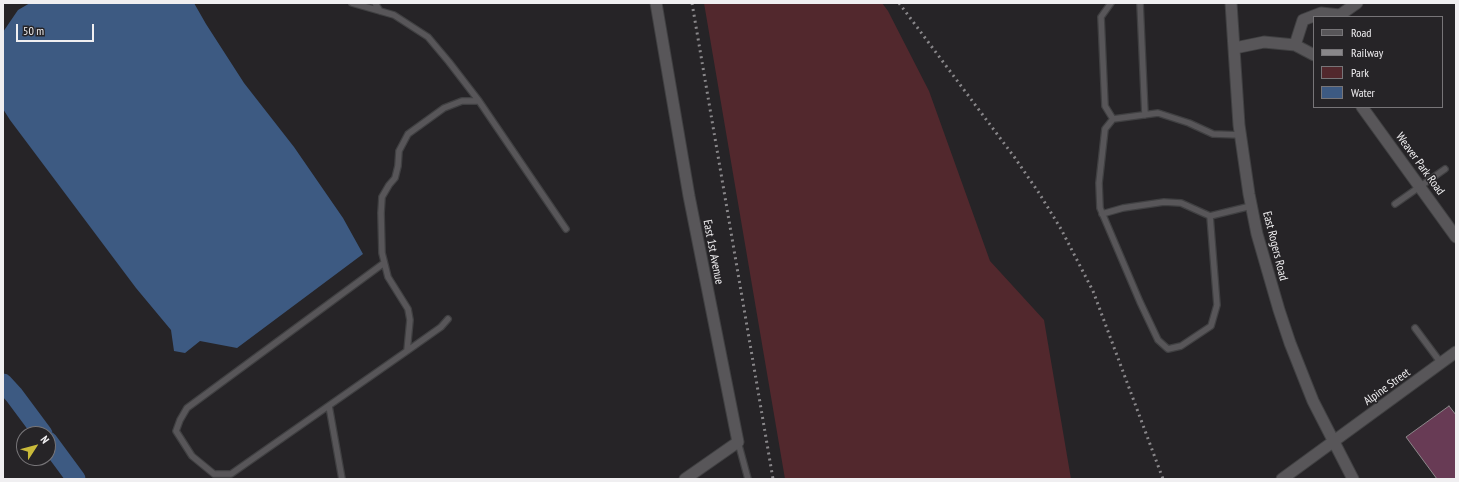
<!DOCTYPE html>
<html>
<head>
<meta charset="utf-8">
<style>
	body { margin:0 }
	#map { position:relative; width:1459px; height:482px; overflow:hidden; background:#262427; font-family:"PT Sans Narrow",sans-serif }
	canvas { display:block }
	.frame { position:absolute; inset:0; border:4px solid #f0eff1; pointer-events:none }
	.legend { position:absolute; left:1313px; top:16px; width:130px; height:92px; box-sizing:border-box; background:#262427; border:1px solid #777578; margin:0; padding:5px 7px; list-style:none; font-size:12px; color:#f0eff1 }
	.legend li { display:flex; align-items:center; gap:8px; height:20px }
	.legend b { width:20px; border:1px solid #777578 }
	.north { position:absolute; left:16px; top:426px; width:40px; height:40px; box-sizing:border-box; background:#262427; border:1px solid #777578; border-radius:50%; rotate:54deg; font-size:11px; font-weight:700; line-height:16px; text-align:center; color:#f0eff1 }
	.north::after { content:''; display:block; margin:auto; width:14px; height:18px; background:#c9ba3a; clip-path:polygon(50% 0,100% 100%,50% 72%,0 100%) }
	.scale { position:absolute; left:16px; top:24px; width:78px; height:18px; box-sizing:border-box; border:2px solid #f0eff1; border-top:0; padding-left:5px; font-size:12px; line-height:14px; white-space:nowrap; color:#f0eff1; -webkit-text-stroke:3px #262427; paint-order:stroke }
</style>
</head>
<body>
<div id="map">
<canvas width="1459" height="482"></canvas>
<div class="frame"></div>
<ul class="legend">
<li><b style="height:5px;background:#585659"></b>Road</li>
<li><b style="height:5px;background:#89878a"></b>Railway</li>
<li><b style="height:11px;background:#52282d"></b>Park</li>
<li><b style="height:11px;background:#3d5a82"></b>Water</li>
</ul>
<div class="north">N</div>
<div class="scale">50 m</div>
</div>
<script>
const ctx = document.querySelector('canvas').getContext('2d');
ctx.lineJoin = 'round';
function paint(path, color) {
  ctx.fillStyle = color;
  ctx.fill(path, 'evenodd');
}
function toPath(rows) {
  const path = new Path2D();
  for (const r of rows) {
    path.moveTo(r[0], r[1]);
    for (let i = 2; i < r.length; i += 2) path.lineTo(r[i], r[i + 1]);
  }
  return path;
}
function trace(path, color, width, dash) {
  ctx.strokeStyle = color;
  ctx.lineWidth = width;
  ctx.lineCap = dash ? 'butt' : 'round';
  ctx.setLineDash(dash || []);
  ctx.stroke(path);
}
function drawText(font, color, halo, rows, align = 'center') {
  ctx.font = font + ' "PT Sans Narrow",sans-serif';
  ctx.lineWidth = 3;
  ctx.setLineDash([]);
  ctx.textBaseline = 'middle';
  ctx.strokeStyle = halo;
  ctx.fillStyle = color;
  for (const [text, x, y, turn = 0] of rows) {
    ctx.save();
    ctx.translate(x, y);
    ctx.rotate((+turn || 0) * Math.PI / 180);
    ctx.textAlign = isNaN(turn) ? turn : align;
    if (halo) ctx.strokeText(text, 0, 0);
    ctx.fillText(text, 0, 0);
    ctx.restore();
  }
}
paint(toPath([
	[704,3,882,3,888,11,929,91,990,261,1044,320,1071,479,785,479]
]), '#52282d');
paint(toPath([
	[30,3,194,3,206,24,244,83,294,147,343,218,363,254,237,348,200,341,185,353,174,351,171,330,136,288,10,120,3,109,3,32,18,10]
]), '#3d5a82');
trace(toPath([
	[3,383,14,395,43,434],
	[48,441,76,479]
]), '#3d5a82', 19);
const building = toPath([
	[1449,406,1456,415,1456,479,1437,479,1406,437,1449,406]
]);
paint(building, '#683b55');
trace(building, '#8c888a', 1);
const lane = toPath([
	[352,3,394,15,428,37,449,62,479,101],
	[375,3,380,11],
	[1111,3,1101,17,1105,106,1113,119],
	[1140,3,1145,115],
	[1395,204,1445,169],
	[1102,214,1123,208,1164,202,1181,203,1210,216,1217,305,1211,326,1181,346,1168,349,1158,340,1140,302,1100,208,1099,183,1105,129,1113,119,1158,113,1189,123,1213,134,1241,135],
	[1210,216,1251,206],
	[384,263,187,408,180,420,176,431,192,456,214,474,231,474,407,351,410,320,408,309,388,277,382,253,381,213,382,197,389,185,395,178,398,166,399,151,408,134,444,108,462,101,479,101,566,229],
	[1415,328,1441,363],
	[407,351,441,327,448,319],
	[329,406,342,479],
	[738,442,748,479]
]);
const street = toPath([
	[656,3,689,196,738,442,685,479],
	[1231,3,1239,125,1249,194,1257,234,1279,310,1290,343,1313,401,1353,479],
	[1295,45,1303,20,1321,13,1340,15,1357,3],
	[1235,48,1264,42,1295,45,1314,55],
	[1362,107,1456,237],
	[1282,479,1456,352]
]);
trace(lane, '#404042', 8);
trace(street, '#404042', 13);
trace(lane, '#585659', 5.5);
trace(street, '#585659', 11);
trace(toPath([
	[692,3,773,479],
	[899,3,1015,158,1039,193,1061,229,1093,291,1163,479]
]), '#89878a', 3, [2, 4]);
drawText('12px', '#f0eff1', '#262427', [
	["Weaver Park Road",1420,164,54],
	["East Rogers Road",1275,246,76],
	["East 1st Avenue",713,252,79],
	["Alpine Street",1387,387,-36]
]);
</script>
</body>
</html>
